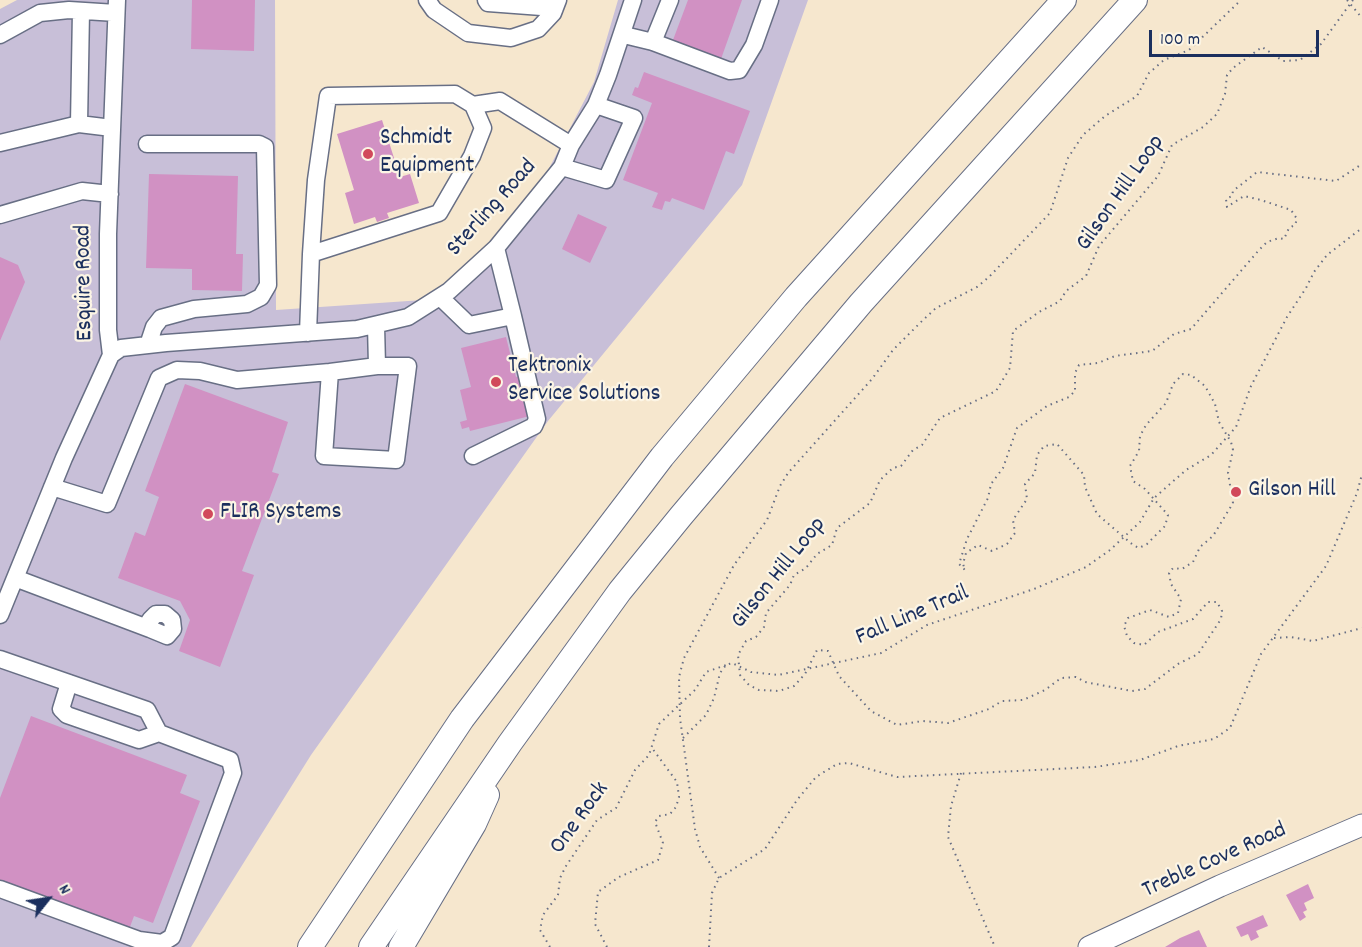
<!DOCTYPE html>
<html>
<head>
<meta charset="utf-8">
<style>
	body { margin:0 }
	#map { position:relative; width:1362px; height:947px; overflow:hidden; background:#f6e7ce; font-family:Dekko,sans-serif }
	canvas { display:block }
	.north { position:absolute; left:18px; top:869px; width:60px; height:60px; -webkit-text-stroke:4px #fcf5e5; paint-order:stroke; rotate:60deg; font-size:16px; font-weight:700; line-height:24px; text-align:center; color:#1b2f5e }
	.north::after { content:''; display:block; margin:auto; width:21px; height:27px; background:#1b2f5e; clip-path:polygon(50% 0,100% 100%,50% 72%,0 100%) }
	.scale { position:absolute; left:1149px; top:30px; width:170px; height:27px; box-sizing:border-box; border:3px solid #1b2f5e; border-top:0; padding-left:8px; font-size:18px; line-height:21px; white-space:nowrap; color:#1b2f5e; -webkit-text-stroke:4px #fcf5e5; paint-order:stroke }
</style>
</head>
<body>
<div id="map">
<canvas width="1362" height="947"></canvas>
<div class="north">N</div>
<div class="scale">100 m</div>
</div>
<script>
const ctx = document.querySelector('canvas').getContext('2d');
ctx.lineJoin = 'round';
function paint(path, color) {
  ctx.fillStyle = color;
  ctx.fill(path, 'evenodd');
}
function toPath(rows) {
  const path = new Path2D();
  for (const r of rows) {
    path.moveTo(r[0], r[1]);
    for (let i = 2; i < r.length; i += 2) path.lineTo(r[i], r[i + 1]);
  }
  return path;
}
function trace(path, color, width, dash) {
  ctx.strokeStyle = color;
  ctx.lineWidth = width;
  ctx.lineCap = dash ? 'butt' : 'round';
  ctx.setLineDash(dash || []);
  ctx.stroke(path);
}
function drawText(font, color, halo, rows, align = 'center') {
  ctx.font = font + ' Dekko,sans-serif';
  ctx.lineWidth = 4.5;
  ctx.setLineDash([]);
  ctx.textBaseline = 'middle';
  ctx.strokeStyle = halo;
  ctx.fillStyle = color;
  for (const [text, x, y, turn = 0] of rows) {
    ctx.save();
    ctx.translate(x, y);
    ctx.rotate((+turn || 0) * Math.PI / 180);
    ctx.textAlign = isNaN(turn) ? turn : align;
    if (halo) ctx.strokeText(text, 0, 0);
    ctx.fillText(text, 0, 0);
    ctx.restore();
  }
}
paint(toPath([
	[17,0,275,0,276,310,423,300,482,253,544,178,594,82,618,0,808,0,742,185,548,421,311,755,191,947,0,947,0,9]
]), '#c8bfd8');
paint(toPath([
	[192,0,255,0,254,51,191,49],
	[688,0,742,0,721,59,673,40],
	[644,72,750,111,734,154,726,151,704,210,672,198,670,202,665,201,662,210,652,207,658,193,623,180,652,103,632,95,635,87,638,88],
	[382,120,400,177,410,174,419,203,387,213,389,218,377,222,375,217,354,224,345,193,354,190,337,134],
	[149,174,238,176,236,254,243,254,242,291,192,290,192,269,146,268],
	[578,214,607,227,590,263,562,249],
	[0,257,18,265,25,282,0,341],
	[506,337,516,377,520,376,530,416,470,431,469,427,462,429,460,422,467,420,460,390,471,387,461,348],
	[185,384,288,422,272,472,279,474,242,571,254,575,220,667,179,651,190,620,180,601,118,578,135,532,145,536,159,497,145,491],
	[31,716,187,775,180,793,200,801,153,923,134,916,127,935,0,887,0,798],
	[1308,884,1314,898,1304,903,1307,910,1303,912,1306,917,1300,921,1286,895],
	[1263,915,1268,926,1256,931,1259,937,1251,941,1248,934,1241,937,1236,927],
	[1199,930,1207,947,1165,947,1180,938]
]), '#d191c3');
const minor = toPath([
	[427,0,434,10,468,33,511,38,538,29,553,13,558,0],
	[486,0,488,3,555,8],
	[81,11,79,124,112,128],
	[0,35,40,13,69,10,116,13],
	[624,35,653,42,730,71,739,70,754,45,770,0],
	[653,42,670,0],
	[473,105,500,101,571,145],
	[0,143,79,124],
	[147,144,259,144,265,147,268,285,261,297,247,304,194,309,161,318,154,327,148,345],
	[562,167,606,180,634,118,596,105],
	[0,215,82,191,110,194],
	[440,297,469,325,513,316,496,248],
	[308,333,311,254,316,180,328,96,455,94,473,105,483,128,472,156,439,213,311,254],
	[111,355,121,348,166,343,357,329,408,317,449,291,496,248,562,167,571,145,596,105,608,75,633,0],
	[330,372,377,366],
	[473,456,534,426,537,419,513,316],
	[52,487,107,504,159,378,177,370,200,371,237,380,330,372,324,456,396,460,408,366,377,366,376,325],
	[15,578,150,629,167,636,173,629,172,620,165,614,156,614,150,620,150,629],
	[0,615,64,458,111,355,108,330,108,234,117,0],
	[0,659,147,710,159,733,230,760,233,773,172,937,162,943,139,940,0,889],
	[69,683,61,709,67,715,139,740,159,733]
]);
const major = toPath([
	[1089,947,1220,886,1362,825]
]);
const highway = toPath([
	[310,947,462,719,662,457,796,297,1064,0],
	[371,947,510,743,620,591,681,516,861,303,1135,0],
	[401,947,474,824,487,795]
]);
trace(minor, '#686f85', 19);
trace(major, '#686f85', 23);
trace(highway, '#686f85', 26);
trace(toPath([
	[1347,0,1362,18],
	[1353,0,1321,44,1300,60,1283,61,1262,47,1233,68,1227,75,1225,94,1217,114,1203,127,1172,145,1158,176,1099,246,1086,276,1066,291,1060,301,1039,312,1013,331,1010,368,996,391,940,418,922,445,913,450,901,466,893,468,880,480,870,503,837,528,832,545,817,554,806,568,794,575,790,585,766,613,764,627,756,637,746,641,738,655,740,675,749,685,759,690,779,691,794,686,805,674,817,650,828,651,839,676,871,711,897,725,923,721,948,723,989,709,1002,701,1023,700,1045,690,1061,678,1076,677,1085,682,1132,691,1145,689,1178,664,1198,654,1221,619,1222,611,1217,602,1208,602,1193,619,1158,632,1144,645,1134,643,1127,636,1124,626,1128,618,1150,610,1169,617,1178,613,1181,599,1171,584,1169,573,1173,568,1182,569,1193,562,1200,547,1213,536,1233,503,1228,473,1233,450,1231,442,1219,422,1215,404,1205,386,1191,375,1183,374,1173,384,1166,403,1146,425,1140,436,1139,451,1130,466,1133,481,1145,489,1168,515,1165,526,1147,544,1139,548,1133,545,1097,514,1085,487,1084,475,1057,444,1044,446,1037,455,1035,473,1025,484,1027,499,1013,520,1015,533,1007,544,992,551,978,545,966,553,963,564,965,570,959,564,967,539,988,498,991,484,1003,468,1017,428,1047,406,1069,397,1075,391,1075,373,1079,365,1098,363,1115,356,1152,351,1174,334,1191,329,1259,250,1267,242,1279,238,1284,239,1289,228,1295,225,1297,219,1291,210,1261,200,1244,196,1227,207,1226,199,1232,196,1233,191,1257,172,1336,181,1362,164],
	[1274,638,1291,637,1313,641,1362,628],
	[683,738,706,715,714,698,720,673,726,665,732,663,751,672,778,675,881,653,927,625,1034,589,1086,567,1110,550,1140,522,1154,498,1186,470,1211,455,1236,427,1251,386,1287,317,1306,288,1314,272,1327,255,1362,228],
	[961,773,951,806,948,837,995,947],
	[719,878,700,847,695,829,680,718,679,677,684,658,734,565,767,520,780,486,788,473,872,379,893,350,922,321,936,308,977,287,989,277,1050,213,1068,158,1083,135,1105,116,1137,96,1149,73,1164,60,1189,50,1241,0],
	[550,947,540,930,543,915,558,895,560,878,566,866,597,820,616,808,635,770,649,755,659,724,695,690,706,672,726,665],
	[607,947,595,924,598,892,619,877,658,860,663,843,655,822,659,816,670,814,676,807,679,797,677,782,652,748],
	[709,947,712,893,719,878,765,849,797,800,816,777,837,764,849,763,897,777,1095,767,1140,760,1178,746,1214,739,1230,728,1261,654,1326,566,1357,493,1362,474]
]), '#686f85', 2, [1.5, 4.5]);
trace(minor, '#fff', 16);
trace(major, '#fff', 21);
trace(highway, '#fff', 24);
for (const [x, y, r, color] of [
	[368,154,6,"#d1495b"],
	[496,382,6,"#d1495b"],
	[1236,492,6,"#d1495b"],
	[208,514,6,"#d1495b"]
]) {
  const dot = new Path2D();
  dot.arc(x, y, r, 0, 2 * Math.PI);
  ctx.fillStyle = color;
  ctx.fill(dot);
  trace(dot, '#fcf5e5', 2);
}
drawText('24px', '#1b2f5e', '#fcf5e5', [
	["Schmidt",380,140],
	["Equipment",380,168],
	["Tektronix",508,368],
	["Service Solutions",508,396],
	["Gilson Hill",1248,492],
	["FLIR Systems",220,514]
], 'left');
drawText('24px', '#1b2f5e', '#fcf5e5', [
	["Gilson Hill Loop",1122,194,-55],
	["Sterling Road",493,209,-48],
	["Esquire Road",86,283,-91],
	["Gilson Hill Loop",780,574,-51],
	["Fall Line Trail",913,617,-23],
	["One Rock",581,819,-54],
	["Treble Cove Road",1215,862,-24]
]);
</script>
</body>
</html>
